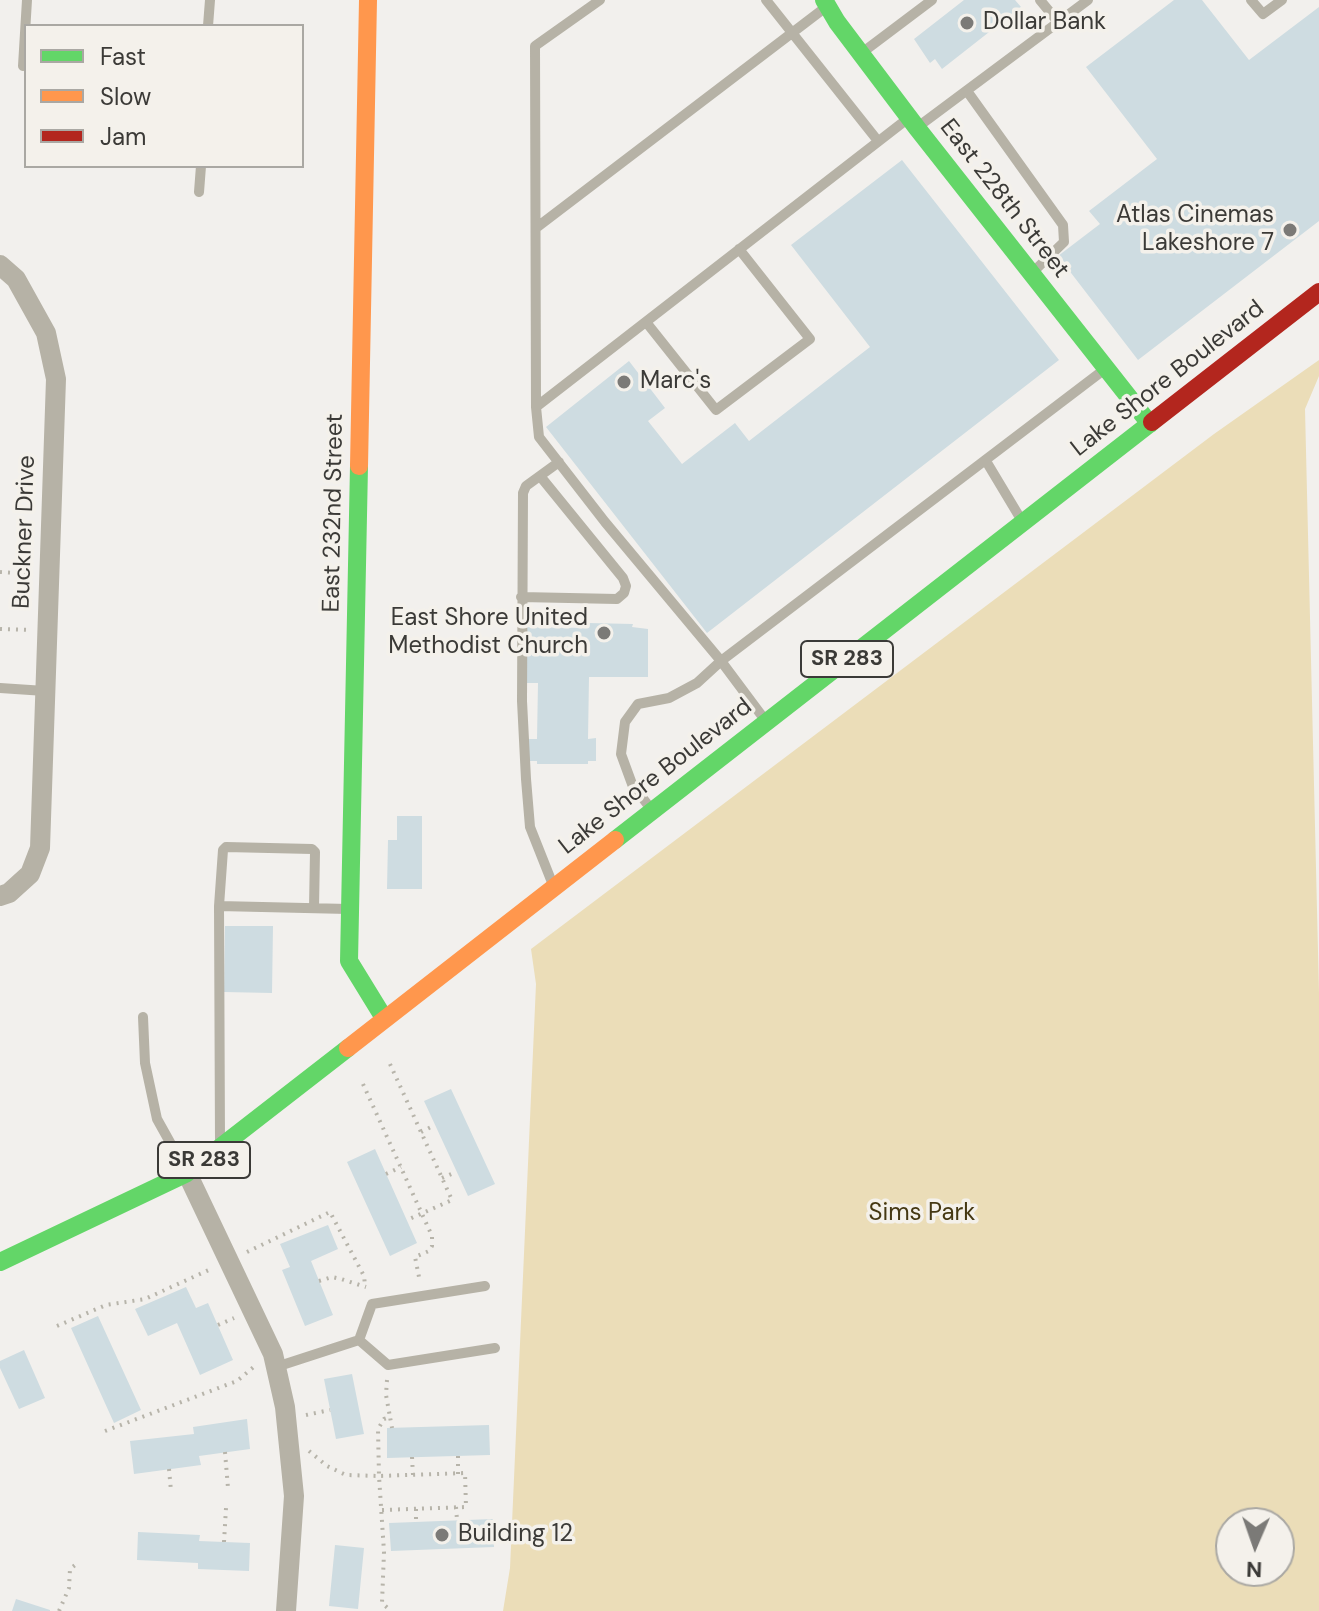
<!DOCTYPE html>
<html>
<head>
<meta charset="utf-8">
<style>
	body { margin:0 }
	#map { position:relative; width:1319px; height:1611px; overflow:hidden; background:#f2f0ed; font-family:"DM Sans",sans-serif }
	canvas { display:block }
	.legend { position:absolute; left:24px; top:24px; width:280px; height:144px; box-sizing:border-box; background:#f4f1eb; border:2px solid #aaa8a3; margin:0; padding:10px 14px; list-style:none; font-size:24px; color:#3b3a37 }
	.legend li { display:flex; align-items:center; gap:16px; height:40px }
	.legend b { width:40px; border:2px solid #aaa8a3 }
	.north { position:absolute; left:1215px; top:1507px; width:80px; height:80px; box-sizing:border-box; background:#f4f1eb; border:2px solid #aaa8a3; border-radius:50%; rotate:182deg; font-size:22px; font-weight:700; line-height:32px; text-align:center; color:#3b3a37 }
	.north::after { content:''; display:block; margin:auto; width:28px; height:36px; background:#7b7a77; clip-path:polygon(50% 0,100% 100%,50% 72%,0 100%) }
</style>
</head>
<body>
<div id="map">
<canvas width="1319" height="1611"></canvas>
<ul class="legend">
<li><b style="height:10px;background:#63d668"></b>Fast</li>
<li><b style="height:10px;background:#ff974d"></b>Slow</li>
<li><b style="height:10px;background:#b3261e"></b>Jam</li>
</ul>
<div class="north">N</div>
</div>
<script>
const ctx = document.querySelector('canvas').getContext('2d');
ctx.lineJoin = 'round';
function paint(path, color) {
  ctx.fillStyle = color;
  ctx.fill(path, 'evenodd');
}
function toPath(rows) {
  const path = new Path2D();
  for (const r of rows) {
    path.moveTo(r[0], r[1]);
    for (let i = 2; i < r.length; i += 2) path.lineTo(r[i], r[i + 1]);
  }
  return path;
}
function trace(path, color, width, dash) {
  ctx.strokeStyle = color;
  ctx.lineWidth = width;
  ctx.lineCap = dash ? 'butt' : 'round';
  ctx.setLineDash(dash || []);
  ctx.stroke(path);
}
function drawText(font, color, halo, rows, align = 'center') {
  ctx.font = font + ' "DM Sans",sans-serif';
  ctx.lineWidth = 7;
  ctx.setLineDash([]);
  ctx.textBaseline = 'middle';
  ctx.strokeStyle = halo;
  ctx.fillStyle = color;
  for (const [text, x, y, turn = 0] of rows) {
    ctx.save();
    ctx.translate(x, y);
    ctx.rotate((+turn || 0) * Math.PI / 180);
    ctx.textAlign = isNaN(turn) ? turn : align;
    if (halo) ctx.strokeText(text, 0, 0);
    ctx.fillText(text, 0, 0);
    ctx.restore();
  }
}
paint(toPath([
	[1319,360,1319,376,1305,409,1319,993,1319,1611,503,1611,510,1568,536,984,531,949,1214,434],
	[1231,1523,1279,1523,1279,1571,1231,1571]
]), '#ebddb8');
paint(toPath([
	[964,0,1015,0,1021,7,942,69,935,59,930,63,914,39],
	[1174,0,1202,0,1249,60,1319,7,1319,221,1138,360,1058,256,1100,224,1089,211,1157,159,1086,67],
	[902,160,1059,360,707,633,546,427,629,361,665,408,648,421,682,464,735,423,749,441,870,347,791,245],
	[588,623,633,624,632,627,648,629,648,677,589,677,588,739,596,738,596,761,588,761,588,764,537,764,537,761,529,761,529,739,537,739,538,683,526,683,526,627,588,628],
	[397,816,422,816,422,889,387,889,388,840,397,840],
	[225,926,273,926,272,993,224,992],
	[451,1089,495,1184,468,1196,424,1101],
	[375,1149,417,1243,390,1256,347,1162],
	[328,1225,338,1249,311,1261,333,1315,305,1326,282,1270,290,1267,280,1244],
	[186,1287,196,1308,208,1303,233,1360,200,1375,177,1323,148,1336,135,1309],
	[98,1316,141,1410,114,1423,71,1328],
	[24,1350,45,1398,19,1409,0,1368,0,1361],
	[352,1374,364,1434,336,1439,324,1379],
	[247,1419,250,1449,199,1456,201,1465,134,1474,130,1441,194,1434,193,1427],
	[489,1425,490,1455,387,1458,387,1428],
	[493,1519,494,1547,391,1551,389,1523],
	[138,1532,200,1535,199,1541,250,1543,249,1571,198,1569,198,1563,137,1560],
	[335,1545,364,1548,358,1609,329,1606],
	[16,1599,50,1610,50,1611,12,1611]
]), '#cedce1');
trace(toPath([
	[0,572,32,574],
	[0,629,30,630],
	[390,1064,452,1200,407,1220],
	[363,1084,432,1236,432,1246,429,1251,415,1257,420,1282],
	[421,1132,435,1125],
	[386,1174,401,1167],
	[442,1178,456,1172],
	[247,1252,330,1212,364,1276,365,1285],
	[319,1281,332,1277,341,1279,366,1287],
	[218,1325,234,1318],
	[57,1326,106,1305,145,1299,211,1269],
	[387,1380,386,1395,390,1417],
	[306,1415,330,1410],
	[105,1431,237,1381,256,1365],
	[309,1451,327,1466,346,1475,379,1476,378,1429,384,1419,390,1417,392,1428],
	[225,1452,228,1488],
	[412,1457,413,1475],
	[169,1469,171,1491],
	[458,1474,458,1455],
	[456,1507,457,1520],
	[416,1509,416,1522],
	[382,1510,466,1507,465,1473,379,1476,384,1552,382,1603,391,1611],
	[224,1542,226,1508],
	[59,1611,69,1588,70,1569,79,1562]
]), '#b7b4aa', 4, [2, 6]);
trace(toPath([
	[766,0,878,141],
	[1040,0,1058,22],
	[1251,0,1263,14,1282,0],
	[208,26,210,0],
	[863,52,932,0],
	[23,66,27,0],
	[967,91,1063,225,1064,242,1033,272],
	[919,126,1088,0],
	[199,192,201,166],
	[536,228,826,7],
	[646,322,716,410,810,339,739,249],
	[536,407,535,46,600,0],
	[986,461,1022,521],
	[521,597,617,599,624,593,626,586,623,578,540,476],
	[0,688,45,691],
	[765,720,721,661,1105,369],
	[651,809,632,784,621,754,625,722,638,704,669,698,697,683,721,661,605,522,539,437,536,407,906,120],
	[553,885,530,827,526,779,522,701,523,493,526,486,559,462],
	[219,906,348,909],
	[143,1017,145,1063,157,1119,186,1171],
	[220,1141,219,906,223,850,226,847,312,849,315,852,314,908],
	[359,1340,388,1365,495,1348],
	[276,1367,359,1340,372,1304,485,1286]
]), '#b6b2a6', 10);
trace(toPath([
	[0,265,16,279,46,333,56,379,40,848,30,874,9,893,0,896],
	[187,1173,273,1354,285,1407,294,1496,286,1611]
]), '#b6b2a6', 20);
trace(toPath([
	[824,0,837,22,917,128,1150,424],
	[359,466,349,961,384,1018],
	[615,840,1152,422],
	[0,1262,187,1173,348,1048]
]), '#63d668', 18);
trace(toPath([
	[359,466,368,0],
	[348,1048,615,840]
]), '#ff974d', 18);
trace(toPath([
	[1152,422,1319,292]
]), '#b3261e', 18);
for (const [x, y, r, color] of [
	[967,23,8,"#7b7a77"],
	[1290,230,8,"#7b7a77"],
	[624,382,8,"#7b7a77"],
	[604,633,8,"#7b7a77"],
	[442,1535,8,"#7b7a77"]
]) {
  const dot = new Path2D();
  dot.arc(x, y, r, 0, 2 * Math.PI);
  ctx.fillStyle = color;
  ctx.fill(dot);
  trace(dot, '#f4f1eb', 3);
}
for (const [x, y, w] of [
	[847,659,92],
	[204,1160,92]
]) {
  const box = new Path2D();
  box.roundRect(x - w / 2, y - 18, w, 36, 6);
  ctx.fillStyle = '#f4f1eb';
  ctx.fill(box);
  trace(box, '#3b3a37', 2);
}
drawText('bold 22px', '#3b3a37', null, [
	["SR 283",847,659],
	["SR 283",204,1160]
]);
drawText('24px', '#3b3a37', '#f4f1eb', [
	["Dollar Bank",983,23],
	["Atlas Cinemas",1274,216,"right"],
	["Lakeshore 7",1274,244,"right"],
	["Marc's",640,382],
	["East Shore United",588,619,"right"],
	["Methodist Church",588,647,"right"],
	["Building 12",458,1535]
], 'left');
drawText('24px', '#3b3a37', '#f4f1eb', [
	["East 228th Street",1004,199,52],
	["Lake Shore Boulevard",1168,379,-38],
	["East 232nd Street",334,513,-89],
	["Buckner Drive",25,532,-88],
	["Lake Shore Boulevard",656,777,-38]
]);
drawText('24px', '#453813', '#f4f1eb', [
	["Sims Park",922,1214]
]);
</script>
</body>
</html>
